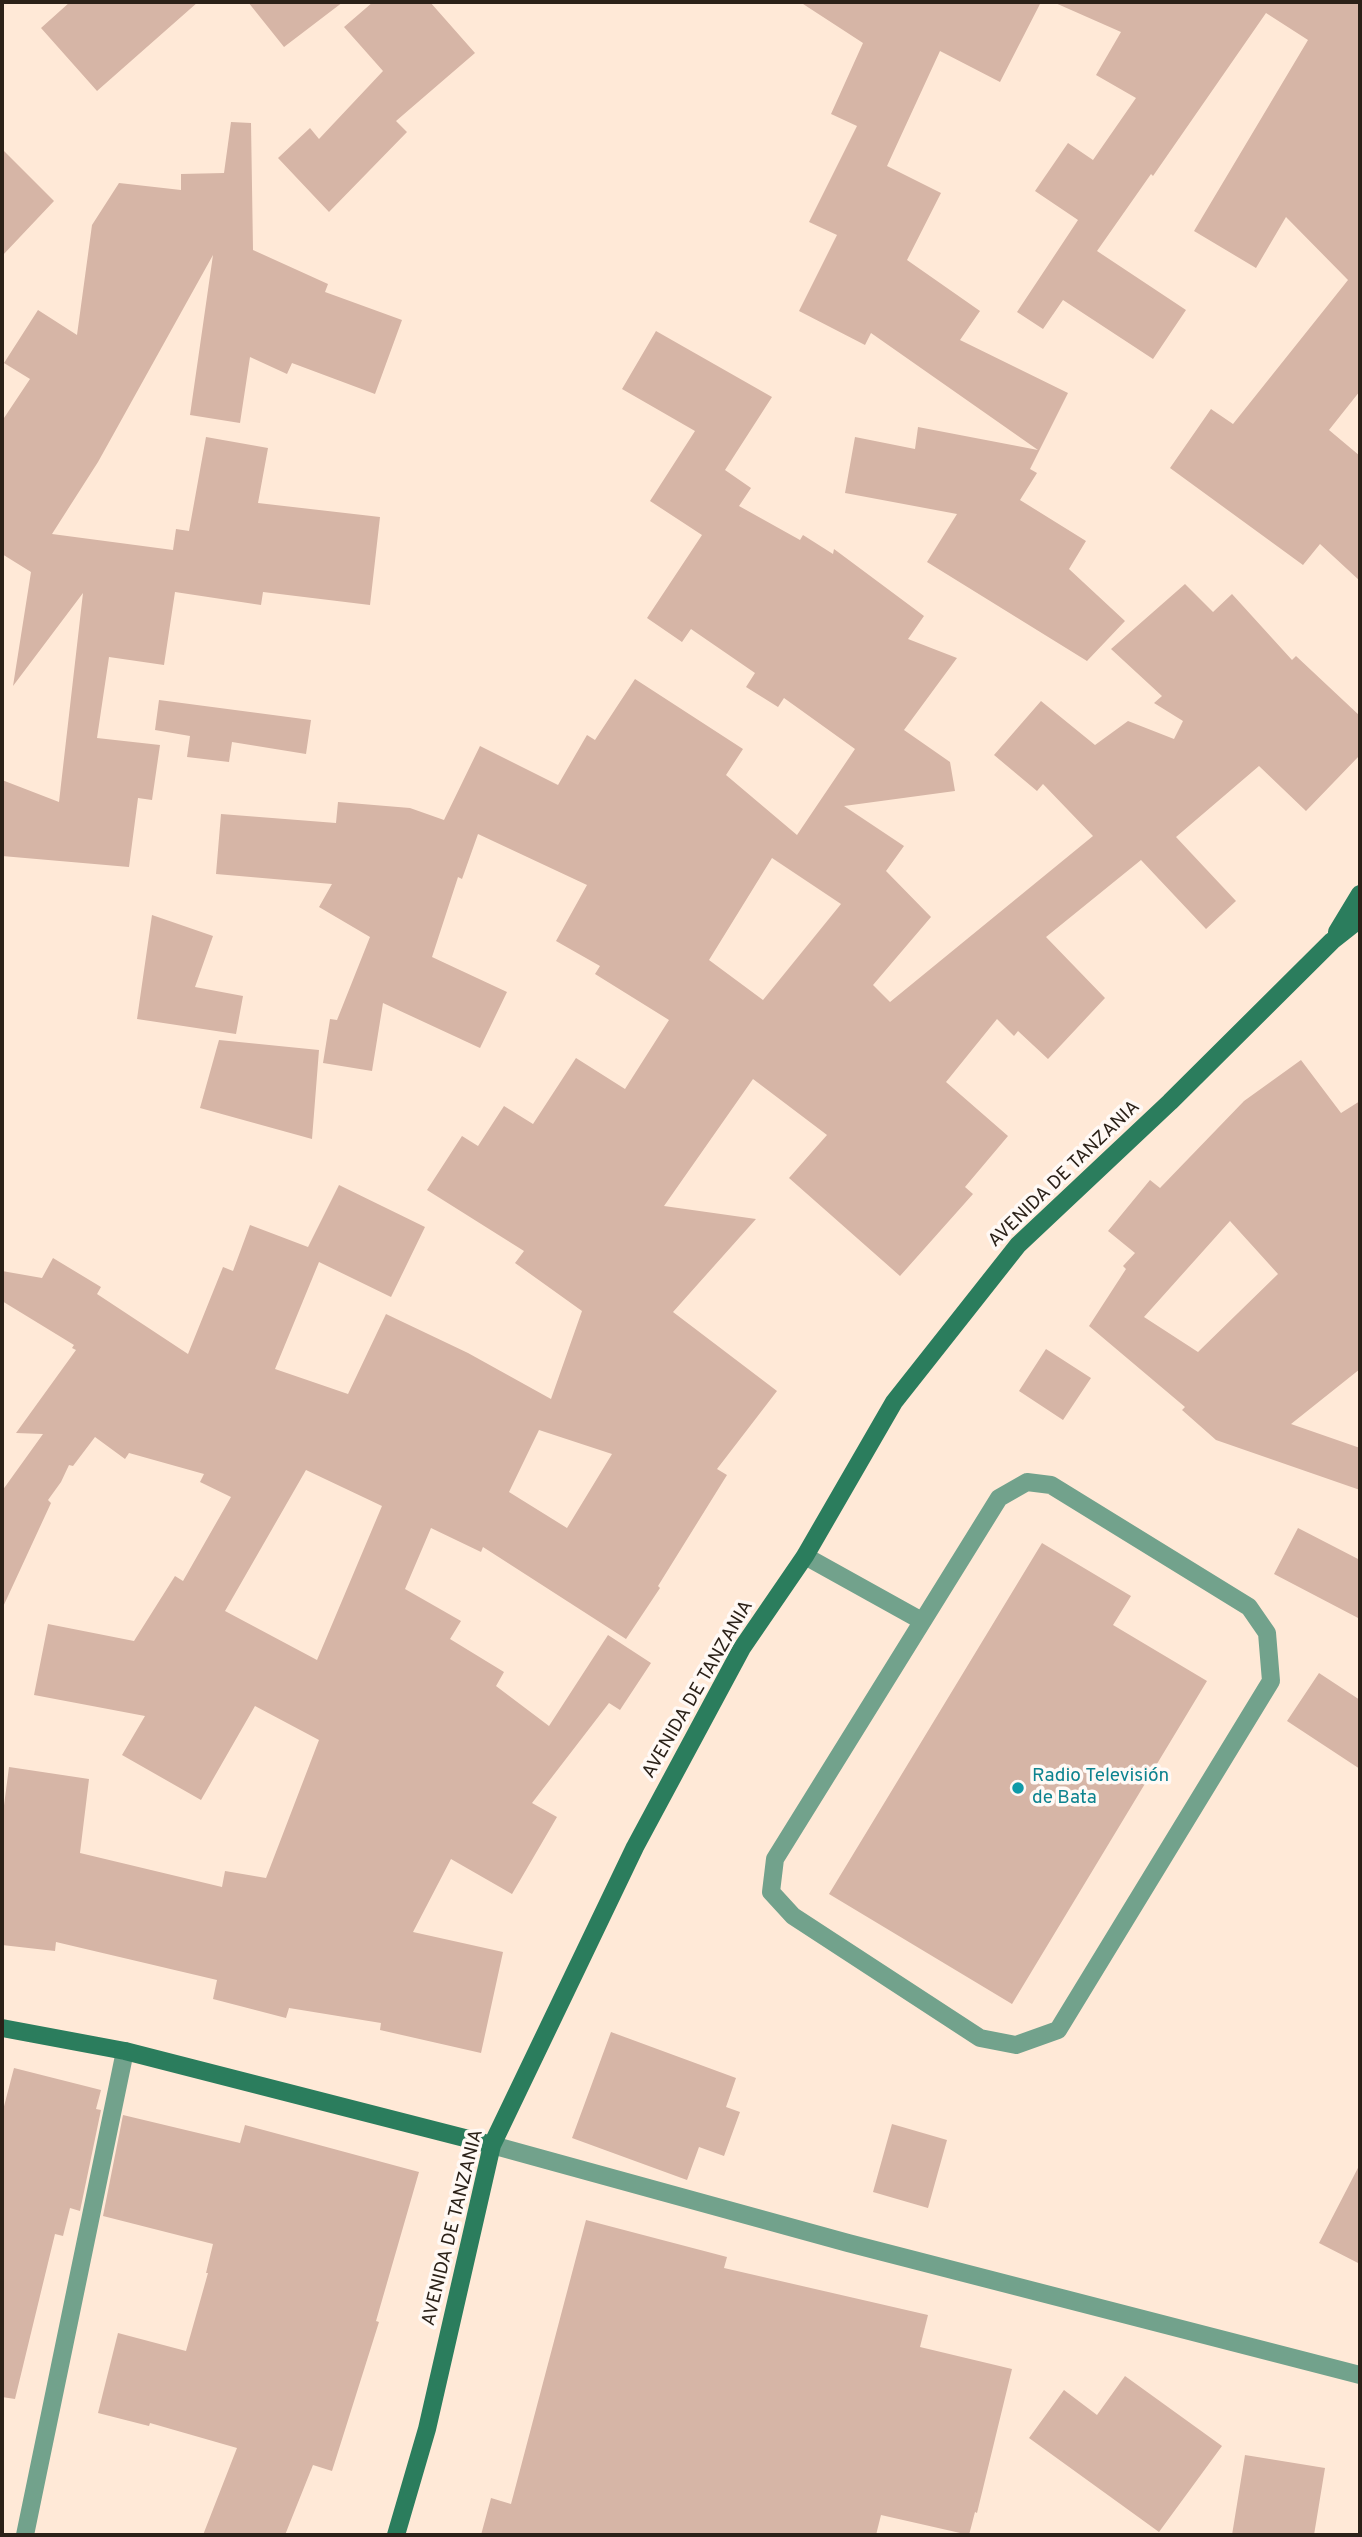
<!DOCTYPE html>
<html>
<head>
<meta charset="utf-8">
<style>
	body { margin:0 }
	#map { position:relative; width:1362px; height:2537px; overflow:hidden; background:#ffe9d7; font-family:Overpass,sans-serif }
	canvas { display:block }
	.frame { position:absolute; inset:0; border:4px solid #2b2118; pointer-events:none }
</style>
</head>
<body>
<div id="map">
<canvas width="1362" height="2537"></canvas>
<div class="frame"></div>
</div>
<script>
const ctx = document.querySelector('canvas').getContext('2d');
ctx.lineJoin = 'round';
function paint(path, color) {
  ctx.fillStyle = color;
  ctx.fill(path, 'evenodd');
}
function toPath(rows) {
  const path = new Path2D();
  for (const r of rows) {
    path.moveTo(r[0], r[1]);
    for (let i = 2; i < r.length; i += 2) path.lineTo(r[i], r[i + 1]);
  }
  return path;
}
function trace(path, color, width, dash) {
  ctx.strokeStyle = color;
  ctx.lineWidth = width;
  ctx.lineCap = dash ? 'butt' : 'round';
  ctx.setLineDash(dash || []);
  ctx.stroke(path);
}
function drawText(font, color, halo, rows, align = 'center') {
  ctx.font = font + ' Overpass,sans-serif';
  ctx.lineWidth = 7;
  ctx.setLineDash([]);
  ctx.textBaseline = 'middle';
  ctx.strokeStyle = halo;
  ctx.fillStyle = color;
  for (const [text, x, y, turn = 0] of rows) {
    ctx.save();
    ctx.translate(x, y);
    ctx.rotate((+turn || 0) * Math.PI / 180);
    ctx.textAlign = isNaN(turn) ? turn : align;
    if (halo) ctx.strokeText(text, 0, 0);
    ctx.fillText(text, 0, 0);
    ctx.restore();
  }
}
paint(toPath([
	[70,2,198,2,97,91,41,28],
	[248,2,343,2,284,47],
	[373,2,430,2,475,53,396,121,407,132,329,212,278,158,310,128,319,139,383,71,344,27],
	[800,2,1041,2,1000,82,940,51,887,166,941,193,907,260,980,311,960,340,1068,393,1030,469,1037,473,1020,500,1086,541,1069,569,1125,621,1087,661,927,562,957,514,845,493,855,437,915,449,918,427,1038,450,871,333,865,345,799,311,837,235,809,222,857,126,831,114,863,43],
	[1053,2,1360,2,1360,391,1329,430,1360,456,1360,581,1320,544,1303,565,1170,468,1211,409,1233,424,1348,280,1286,217,1256,268,1194,231,1308,40,1266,13,1153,176,1151,174,1097,251,1186,310,1153,359,1063,300,1043,329,1017,312,1078,220,1035,191,1068,143,1093,160,1136,98,1096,75,1121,32],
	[231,122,251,123,253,250,328,284,325,292,402,320,375,394,292,363,287,374,250,357,240,423,190,415,213,255,98,462,52,534,173,550,176,529,189,531,206,437,268,448,258,503,380,517,370,605,263,592,261,605,175,592,164,665,109,657,97,738,160,745,152,800,138,798,129,867,2,856,2,780,59,802,83,593,13,686,31,572,2,554,2,421,30,379,4,363,38,310,77,335,92,225,119,183,181,190,181,174,224,173],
	[2,149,54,201,2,256],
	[656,331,772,397,725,470,751,488,739,506,800,540,803,535,833,554,834,549,924,616,908,639,957,658,904,730,950,762,955,791,844,806,904,846,886,871,931,917,873,985,890,1002,1093,836,1043,784,1037,791,994,755,1041,701,1095,745,1128,721,1174,739,1183,721,1154,703,1162,696,1111,649,1185,584,1213,612,1232,594,1292,660,1296,656,1360,716,1360,755,1306,811,1259,766,1176,837,1236,901,1206,929,1141,860,1046,937,1105,998,1048,1059,1018,1031,1014,1036,997,1019,946,1082,1008,1136,965,1187,973,1194,900,1276,789,1178,827,1135,753,1079,664,1206,756,1219,673,1312,777,1391,717,1469,727,1475,658,1586,660,1588,626,1639,483,1547,481,1552,431,1528,405,1589,461,1621,450,1639,504,1672,496,1686,549,1726,608,1635,651,1663,620,1710,609,1703,532,1803,557,1817,512,1894,451,1859,413,1932,503,1952,481,2053,380,2030,381,2023,289,2008,286,2018,213,1999,217,1980,56,1942,55,1951,2,1945,2,1821,9,1767,89,1779,80,1853,222,1887,225,1871,266,1878,319,1740,255,1706,201,1800,122,1755,145,1716,34,1695,48,1624,134,1641,175,1576,183,1581,231,1497,200,1482,204,1474,129,1453,125,1459,95,1437,73,1466,69,1465,61,1482,48,1500,51,1503,2,1609,2,1491,43,1434,16,1433,76,1350,72,1348,74,1345,2,1301,2,1271,42,1278,53,1258,101,1287,97,1294,188,1354,223,1267,233,1271,250,1225,308,1247,339,1185,425,1227,391,1297,319,1262,275,1369,348,1394,386,1314,468,1353,551,1399,582,1311,515,1263,524,1251,427,1190,462,1136,478,1146,504,1106,533,1124,576,1058,625,1089,669,1020,595,974,600,966,556,941,587,885,478,834,462,879,458,877,432,957,507,992,480,1048,383,1003,372,1071,323,1063,330,1019,337,1020,370,937,319,907,332,884,216,874,221,814,336,823,338,802,410,808,444,820,480,746,558,785,587,735,595,740,635,679,743,749,726,775,797,835,855,749,784,698,778,707,746,687,755,673,691,629,682,642,647,618,702,535,650,501,695,431,622,389],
	[772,858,841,904,763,1000,709,960],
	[539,1430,612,1454,567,1528,509,1492],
	[306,1470,382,1506,317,1660,225,1611],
	[159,700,311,720,306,754,232,742,229,762,187,757,190,736,155,730],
	[152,915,213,936,195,987,243,996,236,1034,137,1019],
	[219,1040,319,1050,312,1139,200,1108],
	[1301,1060,1341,1113,1360,1101,1360,1369,1291,1424,1360,1448,1360,1490,1216,1440,1182,1410,1185,1407,1089,1326,1126,1269,1123,1266,1135,1253,1108,1231,1150,1180,1160,1188,1244,1101],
	[1230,1221,1278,1274,1198,1352,1144,1317],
	[1046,1349,1091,1378,1063,1420,1019,1391],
	[1298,1528,1360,1560,1360,1619,1274,1574],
	[1042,1543,1131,1596,1113,1625,1207,1681,1012,2004,829,1894],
	[1319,1673,1360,1700,1360,1769,1287,1721],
	[611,2032,736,2078,726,2107,740,2112,724,2156,699,2147,687,2180,572,2138],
	[14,2068,101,2090,96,2109,101,2110,80,2211,70,2208,63,2236,55,2234,15,2399,2,2397,2,2114],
	[123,2115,240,2143,245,2125,419,2172,376,2321,379,2322,332,2471,313,2465,285,2535,203,2535,237,2448,150,2423,149,2426,98,2413,118,2333,186,2351,208,2273,206,2273,213,2244,103,2216],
	[892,2124,947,2140,928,2208,873,2192],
	[1360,2164,1360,2264,1319,2243],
	[586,2220,727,2257,724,2268,928,2315,920,2347,1012,2369,977,2513,975,2512,969,2535,881,2515,876,2535,481,2535,491,2498,511,2504],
	[1125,2376,1222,2446,1159,2532,1029,2438,1064,2390,1097,2415],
	[1245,2455,1325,2468,1314,2535,1232,2535]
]), '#d6b5a6');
trace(toPath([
	[1027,1482,1051,1485,1249,1607,1267,1633,1271,1681,1058,2030,1016,2045,980,2038,793,1916,771,1892,775,1859,999,1498,1027,1482],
	[805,1556,922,1621]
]), '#72a28c', 18);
trace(toPath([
	[492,2145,848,2243,1360,2375],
	[25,2535,125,2051]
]), '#72a28c', 18);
trace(toPath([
	[1337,932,1360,894],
	[2,2028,125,2051,492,2145],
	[396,2535,427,2429,492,2145,635,1847,742,1648,805,1556,894,1402,1018,1245,1170,1102,1332,941,1360,919]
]), '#2b7d5d', 18);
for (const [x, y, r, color] of [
	[1018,1788,7,"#0f9aa8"]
]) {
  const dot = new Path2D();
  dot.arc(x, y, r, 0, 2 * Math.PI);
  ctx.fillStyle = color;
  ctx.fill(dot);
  trace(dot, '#fff9f5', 2.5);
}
drawText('19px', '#2b2118', '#fff9f5', [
	["AVENIDA DE TANZANIA",1065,1175,-44],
	["AVENIDA DE TANZANIA",699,1690,-60],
	["AVENIDA DE TANZANIA",454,2228,-76]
]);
drawText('19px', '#0d838f', '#fff9f5', [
	["Radio Televisión",1032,1777],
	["de Bata",1032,1799]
], 'left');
</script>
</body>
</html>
